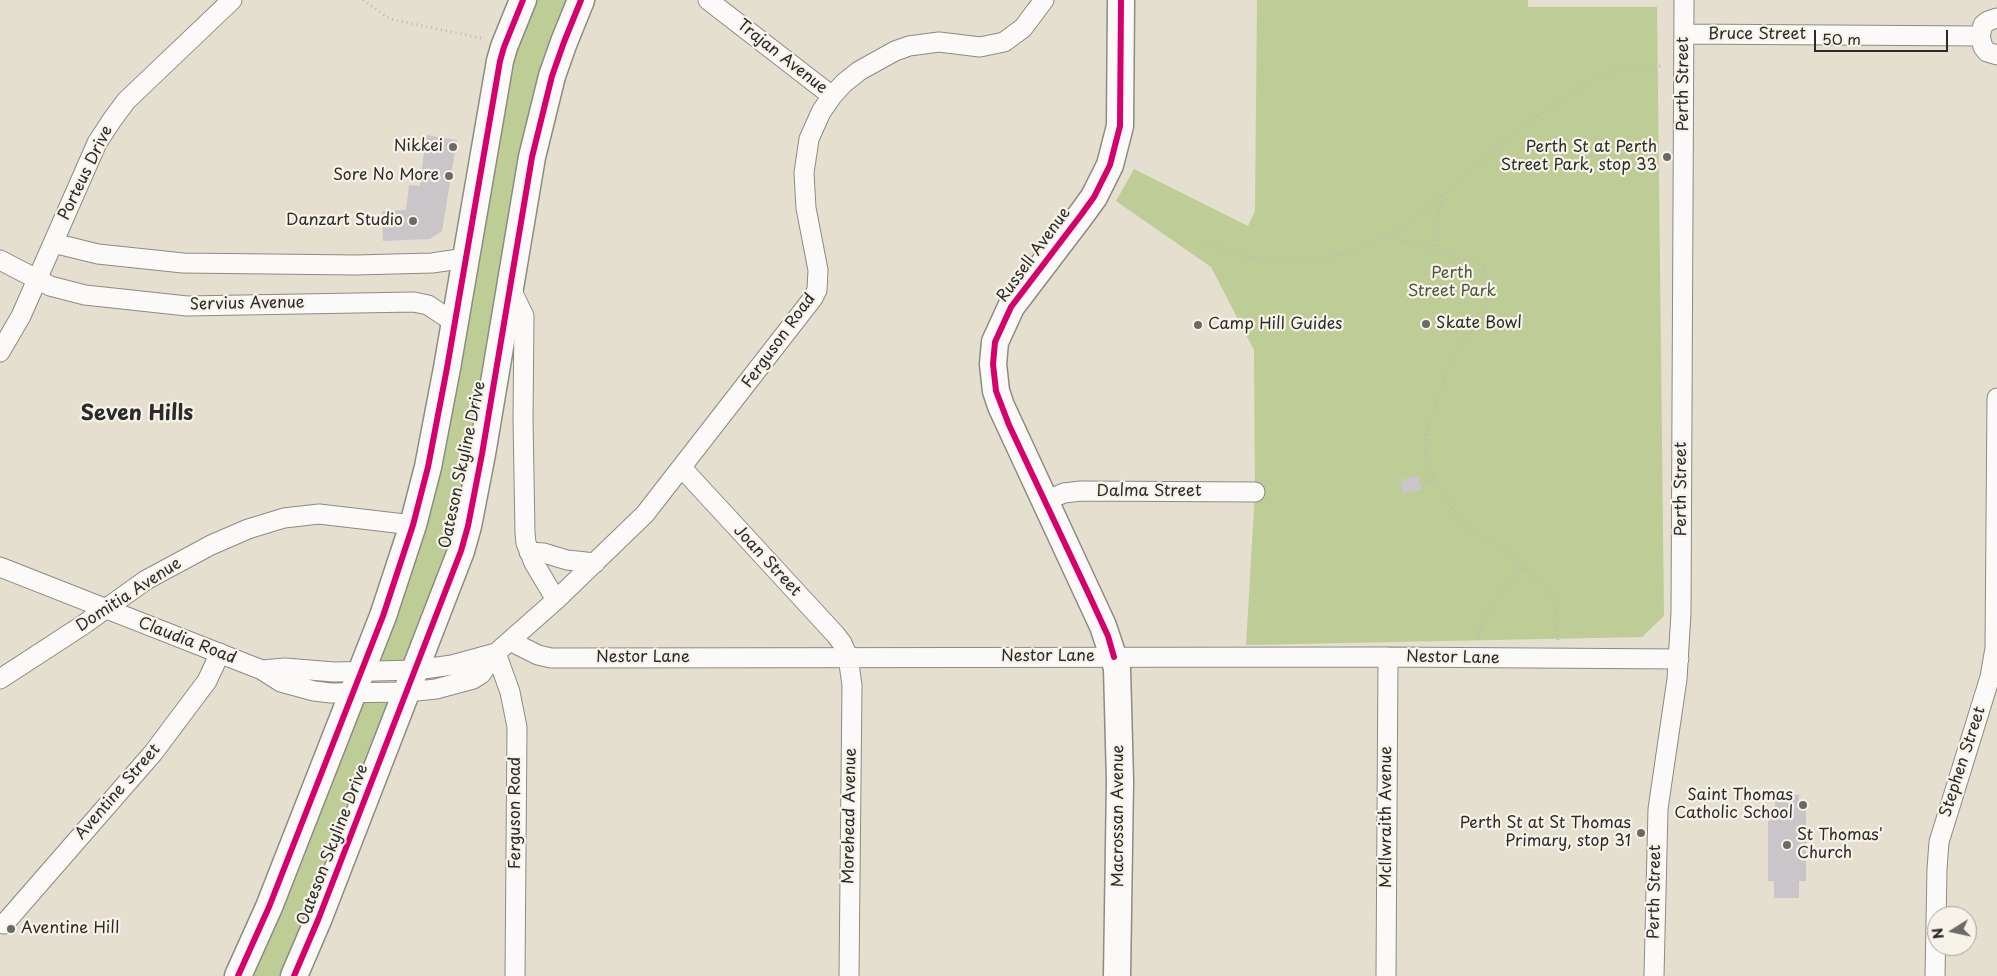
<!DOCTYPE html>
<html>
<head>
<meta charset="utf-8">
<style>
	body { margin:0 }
	#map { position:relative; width:1997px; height:976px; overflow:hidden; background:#e4dfce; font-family:"Playpen Sans",sans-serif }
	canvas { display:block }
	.north { position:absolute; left:1927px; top:906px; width:50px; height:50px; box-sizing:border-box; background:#f7f3e8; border:1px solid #a5a39c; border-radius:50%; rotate:260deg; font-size:14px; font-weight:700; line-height:20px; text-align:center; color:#2b2b2b }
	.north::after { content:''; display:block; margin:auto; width:18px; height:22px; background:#6c6a64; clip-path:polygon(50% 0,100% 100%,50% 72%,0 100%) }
	.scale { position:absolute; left:1814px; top:30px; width:134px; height:22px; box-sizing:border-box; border:2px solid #2b2b2b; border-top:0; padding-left:6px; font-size:15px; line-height:18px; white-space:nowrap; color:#2b2b2b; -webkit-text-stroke:4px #f7f3e8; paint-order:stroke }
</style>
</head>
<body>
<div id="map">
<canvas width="1997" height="976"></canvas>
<div class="north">N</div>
<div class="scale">50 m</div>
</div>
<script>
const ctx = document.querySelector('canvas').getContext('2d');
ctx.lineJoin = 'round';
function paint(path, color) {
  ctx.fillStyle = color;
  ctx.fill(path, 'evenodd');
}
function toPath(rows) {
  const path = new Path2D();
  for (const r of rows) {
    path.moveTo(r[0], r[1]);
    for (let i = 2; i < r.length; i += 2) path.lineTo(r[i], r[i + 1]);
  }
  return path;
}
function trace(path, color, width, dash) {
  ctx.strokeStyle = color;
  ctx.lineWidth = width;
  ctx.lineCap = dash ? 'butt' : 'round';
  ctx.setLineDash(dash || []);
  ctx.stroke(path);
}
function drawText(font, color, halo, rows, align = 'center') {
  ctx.font = font + ' "Playpen Sans",sans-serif';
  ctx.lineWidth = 4.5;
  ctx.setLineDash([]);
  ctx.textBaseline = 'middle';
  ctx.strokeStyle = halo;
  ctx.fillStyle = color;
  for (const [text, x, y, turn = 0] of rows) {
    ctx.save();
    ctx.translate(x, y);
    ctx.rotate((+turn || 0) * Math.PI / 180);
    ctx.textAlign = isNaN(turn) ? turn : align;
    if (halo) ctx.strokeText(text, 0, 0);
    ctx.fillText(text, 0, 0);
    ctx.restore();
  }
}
paint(toPath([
	[528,0,575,0,470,492,413,661,380,662,378,658,504,62],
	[1257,0,1528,0,1528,7,1657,7,1664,616,1642,637,1246,645,1255,492,1254,350,1211,267,1116,201,1134,169,1248,226,1255,211],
	[386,700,389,709,289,976,243,976,355,701]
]), '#becd95');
paint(toPath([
	[426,135,457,140,442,231,430,239,383,241,382,211,406,210,409,185,420,186],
	[1419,476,1422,490,1403,494,1400,480],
	[1775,794,1799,795,1799,809,1806,809,1806,881,1799,881,1799,898,1774,898,1774,881,1768,881,1768,808,1775,808]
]), '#cac5c8');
const minor = toPath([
	[708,0,832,96],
	[1997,18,1988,21,1983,25,1980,36,1983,47,1987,52,1997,55],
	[1684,34,1980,36],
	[53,243,98,254,183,263,356,265,432,263,466,258],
	[0,260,50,286,85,295,187,306,414,302,428,305,455,323],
	[510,287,524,316,523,419,525,533,526,543,534,563,556,600],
	[0,352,21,316,97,143,112,120,126,101,232,0],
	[682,468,835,634,842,643,848,657,852,685,849,976],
	[1045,501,1064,493,1081,491,1255,492],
	[529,552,544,553,567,560,595,563],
	[0,567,262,670,281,682,314,691,331,693,407,692,436,689,473,679,481,674,496,653,556,600,645,514,813,298,817,290,818,270,806,208,804,173,809,139,821,112,832,96,844,83,859,71,895,51,909,46,939,42,980,47,1004,42,1023,28,1044,0],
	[510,641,538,655,551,658,1388,657,1679,659],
	[496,653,510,692,517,727,515,976],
	[262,670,285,668,334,672,416,670,452,665,496,653],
	[0,679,83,625,146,580,211,545,248,529,284,518,319,514,413,525],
	[4,924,153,753,207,681,220,653],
	[1386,976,1388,657],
	[1654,976,1658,809,1677,679,1681,613,1684,0],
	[1935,976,1937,869,1939,842,1990,677,1995,648,1997,398]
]);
const secondary = toPath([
	[238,976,269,907,383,616,413,525,428,467,447,368,500,61,504,47,523,0],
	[294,976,318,920,461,551,468,526,482,454,532,157,552,76,564,42,581,0],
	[1117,976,1120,781,1117,668,1103,626,1001,406,996,391,993,364,995,342,1011,307,1081,215,1094,197,1110,165,1120,126,1121,0]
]);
trace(minor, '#8d8b82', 21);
trace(secondary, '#8d8b82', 29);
trace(toPath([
	[363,0,390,19,485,39],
	[1387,236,1461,258,1484,267,1489,287,1488,304,1450,361,1426,436,1425,457,1434,479,1462,524,1473,533,1498,545,1550,591,1555,609,1558,642],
	[1207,242,1230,253,1261,260,1292,262,1321,259,1358,250,1409,223,1526,124,1589,81,1616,71,1661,66],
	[1437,251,1438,216,1445,192],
	[1420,483,1434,479],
	[1479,640,1480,627,1490,608,1505,587,1523,568]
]), '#bcbbb8', 3, [1, 4]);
trace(minor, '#fbfaf8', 19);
trace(secondary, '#fbfaf8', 26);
trace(toPath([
	[1114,657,1108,636,1091,599,1009,425,996,391,993,364,995,342,1011,307,1081,215,1094,197,1110,165,1120,126,1121,0],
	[238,976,269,907,383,616,413,525,428,467,447,368,500,61,504,47,523,0],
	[294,976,318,920,461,551,468,526,482,454,532,157,552,76,564,42,581,0]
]), '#d6006c', 6);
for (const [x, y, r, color] of [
	[453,147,5,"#6c6a64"],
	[1667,157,5,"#6c6a64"],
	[449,176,5,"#6c6a64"],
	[413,221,5,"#6c6a64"],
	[1426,324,5,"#6c6a64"],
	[1198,325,5,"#6c6a64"],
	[1803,805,5,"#6c6a64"],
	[1641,833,5,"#6c6a64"],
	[1787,845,5,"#6c6a64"],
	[11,929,5,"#6c6a64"]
]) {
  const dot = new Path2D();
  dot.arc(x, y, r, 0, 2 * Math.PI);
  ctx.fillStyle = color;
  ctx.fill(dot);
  trace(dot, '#f7f3e8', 2);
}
drawText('16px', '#2b2b2b', '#f7f3e8', [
	["Bruce Street",1757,35],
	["Trajan Avenue",782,57,38],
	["Perth Street",1684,84,-90],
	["Porteus Drive",86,173,-64],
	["Russell Avenue",1034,255,-54],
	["Servius Avenue",247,304,-1],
	["Ferguson Road",779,341,-54],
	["Oateson Skyline Drive",463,465,-78],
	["Perth Street",1682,489,-90],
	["Dalma Street",1149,492],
	["Joan Street",767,561,47],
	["Domitia Avenue",129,595,-33],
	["Claudia Road",187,641,21],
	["Nestor Lane",1048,657],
	["Nestor Lane",643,658],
	["Nestor Lane",1453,658,1],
	["Stephen Street",1963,762,-72],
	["Aventine Street",118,792,-49],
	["Ferguson Road",516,813,-90],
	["Morehead Avenue",850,816,-89],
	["Macrossan Avenue",1119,816,-90],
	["McIlwraith Avenue",1387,817,-90],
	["Oateson Skyline Drive",333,845,-69],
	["Perth Street",1655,892,-89]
]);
drawText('16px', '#2b2b2b', '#f7f3e8', [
	["Nikkei",443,147],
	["Perth St at Perth",1657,148],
	["Street Park, stop 33",1657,166],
	["Sore No More",439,176],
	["Danzart Studio",403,221],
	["Skate Bowl",1436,324,"left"],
	["Camp Hill Guides",1208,325,"left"],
	["Saint Thomas",1793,796],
	["Catholic School",1793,814],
	["Perth St at St Thomas",1631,824],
	["Primary, stop 31",1631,842],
	["St Thomas'",1797,836,"left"],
	["Church",1797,854,"left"],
	["Aventine Hill",21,929,"left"]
], 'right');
drawText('16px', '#4e573d', '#f7f3e8', [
	["Perth",1452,274],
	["Street Park",1452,292]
]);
drawText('bold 21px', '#2b2b2b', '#f7f3e8', [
	["Seven Hills",137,414]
]);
</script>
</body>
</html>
